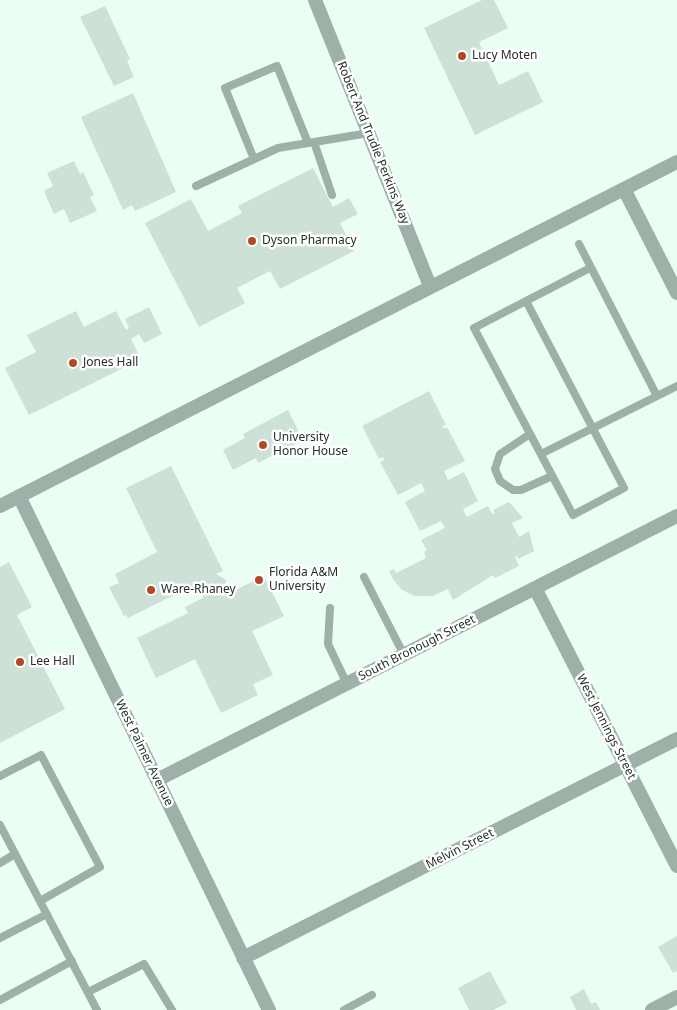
<!DOCTYPE html>
<html>
<head>
<meta charset="utf-8">
<style>
	body { margin:0 }
	canvas { display:block; background:#eafef4 }
</style>
</head>
<body>
<canvas width="677" height="1010"></canvas>
<script>
const ctx = document.querySelector('canvas').getContext('2d');
ctx.lineJoin = 'round';
function paint(path, color) {
  ctx.fillStyle = color;
  ctx.fill(path, 'evenodd');
}
function toPath(rows) {
  const path = new Path2D();
  for (const r of rows) {
    path.moveTo(r[0], r[1]);
    for (let i = 2; i < r.length; i += 2) path.lineTo(r[i], r[i + 1]);
  }
  return path;
}
function trace(path, color, width, dash) {
  ctx.strokeStyle = color;
  ctx.lineWidth = width;
  ctx.lineCap = dash ? 'butt' : 'round';
  ctx.setLineDash(dash || []);
  ctx.stroke(path);
}
function drawText(font, color, halo, rows, align = 'center') {
  ctx.font = font + ' "Noto Sans",sans-serif';
  ctx.lineWidth = 5;
  ctx.setLineDash([]);
  ctx.textBaseline = 'middle';
  ctx.strokeStyle = halo;
  ctx.fillStyle = color;
  for (const [text, x, y, turn = 0] of rows) {
    ctx.save();
    ctx.translate(x, y);
    ctx.rotate((+turn || 0) * Math.PI / 180);
    ctx.textAlign = isNaN(turn) ? turn : align;
    if (halo) ctx.strokeText(text, 0, 0);
    ctx.fillText(text, 0, 0);
    ctx.restore();
  }
}
paint(toPath([
	[482,0,494,0,508,28,479,42,499,85,528,71,543,102,475,135,424,28],
	[105,6,130,59,127,61,134,77,114,86,80,17],
	[133,93,176,192,135,211,132,205,123,210,81,117],
	[74,161,80,174,83,172,94,195,90,197,97,211,70,223,64,209,54,214,44,191,53,186,47,173],
	[313,168,333,207,349,198,358,214,340,223,354,251,280,289,270,271,237,288,245,303,199,327,145,223,191,199,208,231,242,213,238,206],
	[149,307,162,334,144,343,139,334,131,339,141,359,29,415,5,368,36,352,27,335,76,311,84,327,116,311,126,330,129,328,125,319],
	[429,391,446,425,443,426,444,429,447,427,465,461,444,471,448,480,464,472,478,501,463,509,467,517,488,506,492,514,495,513,493,510,509,502,523,518,512,523,519,537,529,531,534,551,518,559,517,556,515,557,519,566,495,578,493,575,453,600,448,589,433,596,414,596,402,590,393,579,389,571,394,569,396,573,426,558,424,552,427,550,421,540,445,528,441,521,420,531,405,502,425,491,421,483,398,495,380,462,384,460,383,457,379,459,362,426],
	[288,410,303,440,258,463,256,458,233,470,223,450,245,438,243,434],
	[171,466,223,571,216,574,226,580,225,589,221,593,223,596,264,576,284,616,252,631,273,675,253,684,258,695,221,713,195,659,156,678,137,638,188,613,185,607,203,598,198,587,180,596,178,593,128,618,126,615,124,616,109,587,119,583,115,574,157,552,126,488],
	[9,562,32,607,17,615,65,709,0,743,0,567],
	[677,936,677,971,673,973,658,947],
	[490,971,507,1003,493,1010,469,1010,458,988],
	[584,989,591,1004,596,1002,600,1010,576,1010,570,997]
]), '#cde1d7');
trace(toPath([
	[314,142,332,195],
	[254,159,225,88,277,66,308,143],
	[196,186,278,148,369,133],
	[579,244,657,396],
	[526,301,624,488,573,515,474,328,526,301,590,268],
	[530,434,500,454,495,469,500,481,513,490,521,490,552,476],
	[541,454,677,386],
	[364,577,404,655],
	[330,608,328,644,347,684],
	[0,776,41,755,100,867,40,901],
	[0,825,97,1010],
	[0,863,15,854],
	[0,938,47,914],
	[88,992,144,964,172,1010],
	[0,1000,72,961],
	[344,1010,372,995]
]), '#9eb0a7', 8);
trace(toPath([
	[315,0,430,286],
	[624,189,677,293],
	[19,496,269,1010],
	[0,506,677,162],
	[535,588,677,866],
	[157,780,677,516],
	[243,958,677,739],
	[652,1010,677,997]
]), '#9eb0a7', 14);
for (const [x, y, r, color] of [
	[462,56,5,"#b14926"],
	[252,241,5,"#b14926"],
	[73,363,5,"#b14926"],
	[263,445,5,"#b14926"],
	[259,580,5,"#b14926"],
	[151,590,5,"#b14926"],
	[20,662,5,"#b14926"]
]) {
  const dot = new Path2D();
  dot.arc(x, y, r, 0, 2 * Math.PI);
  ctx.fillStyle = color;
  ctx.fill(dot);
  trace(dot, '#fff', 2);
}
drawText('12px', '#262d2a', '#fff', [
	["Lucy Moten",472,56],
	["Dyson Pharmacy",262,241],
	["Jones Hall",83,363],
	["University",273,438],
	["Honor House",273,452],
	["Florida A&M",269,573],
	["University",269,587],
	["Ware-Rhaney",161,590],
	["Lee Hall",30,662]
], 'left');
drawText('12px', '#262d2a', '#fff', [
	["Robert And Trudie Perkins Way",373,143,68],
	["South Bronough Street",417,648,-27],
	["West Jennings Street",606,727,63],
	["West Palmer Avenue",144,753,64],
	["Melvin Street",460,849,-27]
]);
</script>
</body>
</html>
